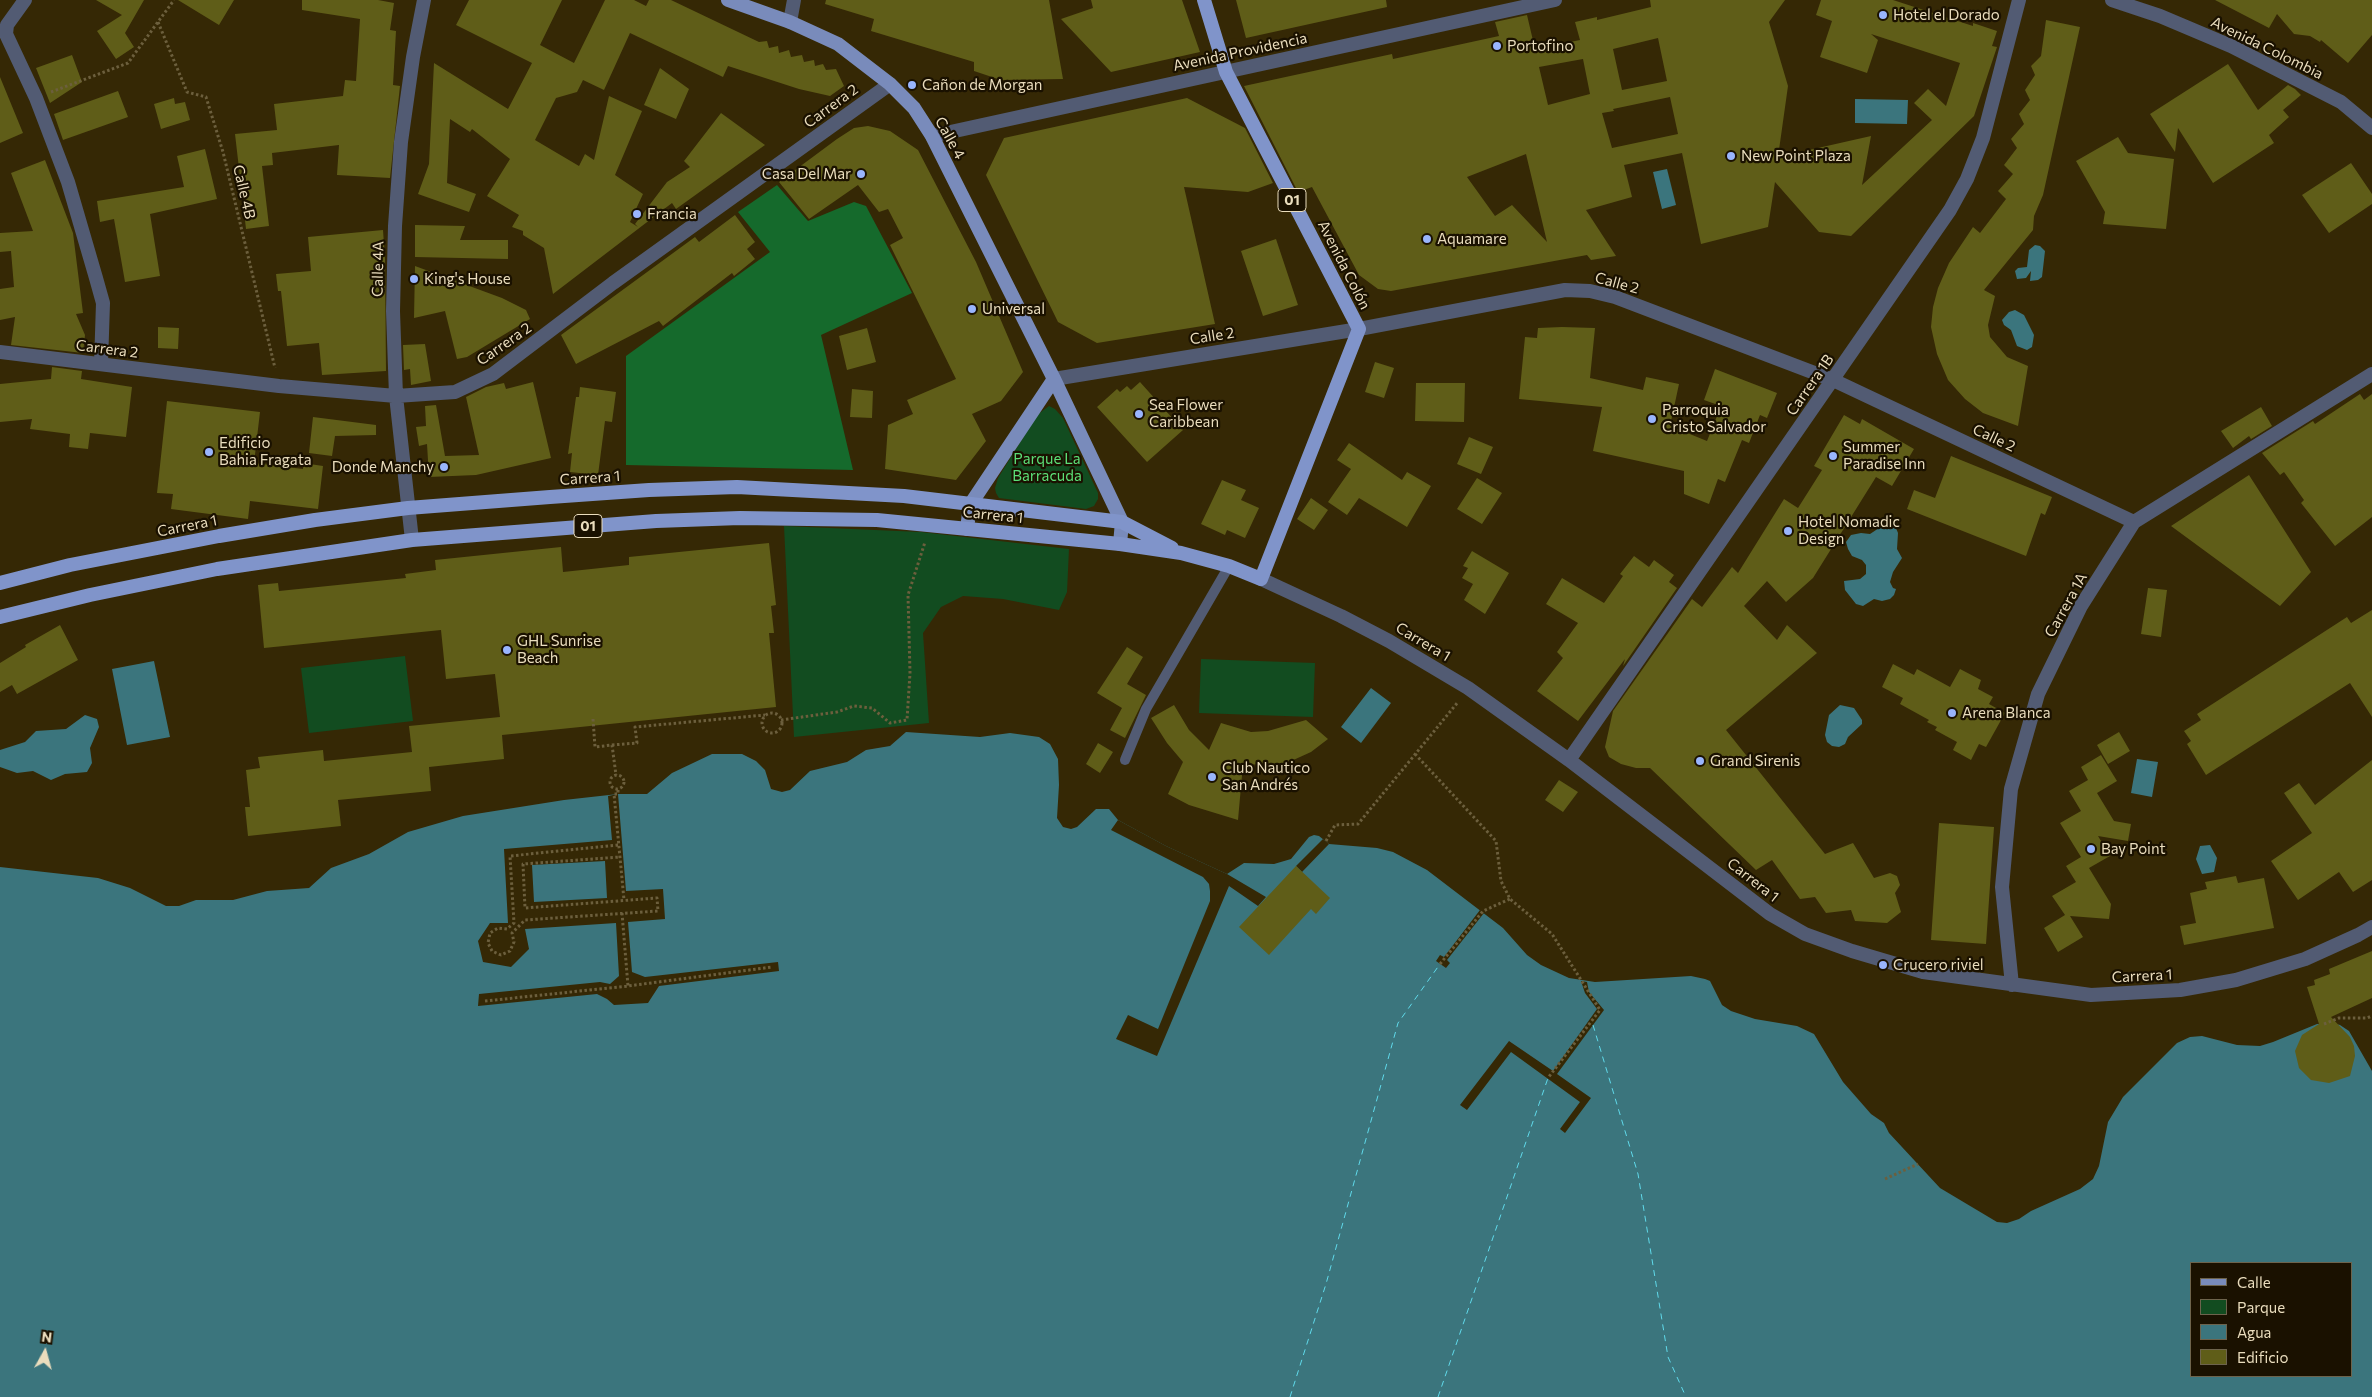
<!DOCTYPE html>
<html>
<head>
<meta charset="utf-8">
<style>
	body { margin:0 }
	#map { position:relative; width:2372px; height:1397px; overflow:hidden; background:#352805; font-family:Commissioner,sans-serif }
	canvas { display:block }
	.legend { position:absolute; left:2190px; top:1262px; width:162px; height:115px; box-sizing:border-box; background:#1a1100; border:1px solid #6d634c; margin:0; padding:6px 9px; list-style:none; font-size:15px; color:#eaddbd }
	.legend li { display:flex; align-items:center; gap:10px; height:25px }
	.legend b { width:25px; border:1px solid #6d634c }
	.north { position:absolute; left:20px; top:1327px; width:50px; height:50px; -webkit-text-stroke:4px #1a1100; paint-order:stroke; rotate:7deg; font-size:14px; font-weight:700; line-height:20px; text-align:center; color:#eaddbd }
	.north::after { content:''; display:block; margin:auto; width:18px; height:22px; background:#eaddbd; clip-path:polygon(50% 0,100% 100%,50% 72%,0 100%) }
</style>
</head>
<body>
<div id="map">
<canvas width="2372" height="1397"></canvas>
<ul class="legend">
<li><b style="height:6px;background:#798bbb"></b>Calle</li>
<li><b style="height:14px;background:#124c20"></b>Parque</li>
<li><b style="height:14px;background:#3b757d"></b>Agua</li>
<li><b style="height:14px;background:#5f5d18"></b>Edificio</li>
</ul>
<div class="north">N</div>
</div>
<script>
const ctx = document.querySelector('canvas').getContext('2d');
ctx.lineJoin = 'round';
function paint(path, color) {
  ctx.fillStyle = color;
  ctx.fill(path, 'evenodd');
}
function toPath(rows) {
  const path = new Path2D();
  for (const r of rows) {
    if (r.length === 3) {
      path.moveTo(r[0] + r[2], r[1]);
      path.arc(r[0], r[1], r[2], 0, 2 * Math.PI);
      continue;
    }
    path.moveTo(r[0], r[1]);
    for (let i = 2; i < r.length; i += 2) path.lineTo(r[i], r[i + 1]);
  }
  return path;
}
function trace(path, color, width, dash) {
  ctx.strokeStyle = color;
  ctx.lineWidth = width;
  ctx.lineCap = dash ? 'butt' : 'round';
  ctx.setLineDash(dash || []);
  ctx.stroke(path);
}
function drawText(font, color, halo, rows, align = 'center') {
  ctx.font = font + ' Commissioner,sans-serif';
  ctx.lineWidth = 4.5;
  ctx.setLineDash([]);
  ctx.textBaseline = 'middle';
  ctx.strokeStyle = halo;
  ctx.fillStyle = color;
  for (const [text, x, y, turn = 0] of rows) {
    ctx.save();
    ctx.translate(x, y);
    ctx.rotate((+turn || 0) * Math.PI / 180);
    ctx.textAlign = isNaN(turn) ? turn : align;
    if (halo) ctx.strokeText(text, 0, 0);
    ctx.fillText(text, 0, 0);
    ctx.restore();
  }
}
paint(toPath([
	[1049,406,1055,409,1063,418,1098,493,1098,499,1094,506,1086,509,999,498,996,493,995,488,998,478,1037,415],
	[784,526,921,532,1069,549,1067,592,1059,610,1003,599,963,596,941,607,923,633,929,723,794,737],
	[405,656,413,721,309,733,301,668],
	[1201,659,1315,663,1313,717,1199,713]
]), '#124c20');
paint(toPath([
	[777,185,808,221,854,202,866,206,912,293,821,335,853,470,626,465,626,356,770,252,738,212]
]), '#156a2c');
paint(toPath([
	[1855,99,1908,100,1907,124,1855,123],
	[1667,169,1676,205,1662,209,1653,172],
	[2035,245,2040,246,2045,251,2042,277,2038,280,2030,281,2031,271,2026,278,2017,279,2015,271,2018,268,2027,267,2029,250],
	[2015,310,2024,315,2034,335,2032,347,2027,350,2017,346,2011,330,2004,325,2002,320,2009,312],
	[1885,524,1896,528,1898,533,1897,549,1902,558,1893,572,1890,582,1893,588,1896,589,1894,595,1890,599,1882,601,1874,599,1863,606,1856,604,1845,590,1844,581,1860,579,1866,574,1866,565,1862,560,1852,556,1848,549,1846,542,1851,535,1861,533,1870,534],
	[154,661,170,737,127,745,112,669],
	[1371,688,1391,703,1361,743,1341,727],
	[1840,705,1854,708,1862,720,1862,724,1848,737,1845,744,1839,747,1832,746,1827,742,1825,735,1829,715],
	[85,715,97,719,99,727,90,748,92,763,87,772,65,774,51,780,33,771,17,773,0,767,0,750,25,742,36,731,66,729],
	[906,732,980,737,1010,733,1039,737,1050,744,1058,759,1059,785,1057,818,1063,827,1071,829,1077,827,1096,809,1109,809,1118,820,1166,846,1227,874,1244,863,1274,864,1291,859,1309,837,1314,835,1319,836,1329,844,1377,848,1393,852,1427,870,1503,928,1527,955,1541,965,1569,978,1595,982,1691,976,1705,979,1710,981,1722,1005,1731,1011,1755,1019,1797,1026,1814,1034,1843,1082,1871,1114,1884,1123,1889,1133,1940,1188,1997,1222,2007,1223,2019,1219,2031,1211,2080,1189,2093,1179,2099,1166,2108,1122,2123,1097,2177,1043,2190,1037,2202,1036,2237,1045,2260,1046,2273,1042,2317,1024,2332,1023,2340,1025,2349,1031,2372,1071,2372,1397,0,1397,0,867,98,878,130,888,166,906,179,906,196,900,233,900,267,891,309,888,331,868,369,854,408,832,463,816,564,800,618,794,647,794,672,773,712,754,742,754,756,761,765,770,771,789,782,792,790,790,810,771,847,762,866,750,890,746],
	[2191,1263,2351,1263,2351,1376,2191,1376],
	[2137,759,2158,762,2152,797,2131,793],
	[2210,845,2217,858,2214,872,2202,874,2196,859,2200,846]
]), '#3b757d');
paint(toPath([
	[618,794,626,891,663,889,665,919,628,922,632,972,645,977,778,962,779,971,659,986,648,1003,614,1005,607,999,597,994,478,1006,479,994,600,982,610,984,619,976,616,923,525,929,529,949,511,967,483,962,478,941,490,923,508,923,504,849,612,840,608,796],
	[605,861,607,898,534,902,532,865],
	[1118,820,1166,846,1227,874,1266,897,1258,906,1229,886,1157,1056,1116,1039,1128,1015,1158,1029,1210,901,1210,891,1209,884,1203,877,1111,830],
	[1323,839,1329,844,1302,872,1296,866],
	[1480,910,1484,913,1447,960,1450,963,1446,968,1436,961,1440,955,1444,957],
	[1581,981,1587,982,1589,992,1604,1010,1557,1074,1591,1098,1565,1133,1560,1129,1580,1102,1511,1052,1467,1110,1460,1105,1509,1041,1553,1071,1597,1009,1585,993]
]), '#352805');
trace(toPath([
	[1593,1025,1638,1174,1668,1357,1686,1397],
	[1290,1397,1326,1284,1398,1023,1440,964],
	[1438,1397,1548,1078]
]), '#60daeb', 1, [6, 5]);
paint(toPath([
	[96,0,144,0,125,33,134,47,116,59,97,31,122,15],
	[178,0,234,0,219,25],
	[302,0,378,0,394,3,390,30,396,31,393,85,400,86,390,178,337,175,339,145,272,153,273,165,262,166,269,226,246,229,235,134,277,130,274,104,343,96,345,80,356,81,360,19,302,10],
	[469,0,562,0,540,45,574,63,605,0,634,0,646,6,649,0,671,0,759,42,767,41,769,48,778,46,779,53,789,50,791,57,802,55,804,62,814,60,815,66,823,64,826,70,836,69,844,86,830,96,799,89,728,66,723,77,630,33,604,90,583,80,577,92,556,98,535,140,579,166,585,154,594,160,609,96,642,111,615,175,643,194,630,222,638,227,635,224,667,182,690,167,684,161,721,113,765,145,676,209,672,203,553,294,544,248,523,235,523,231,512,227,519,215,487,196,510,159,472,129,470,132,450,119,447,183,476,194,469,212,418,194,429,164,434,63,508,109,532,63,456,25],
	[826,0,1049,0,1063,79,1001,80,974,71,974,62,871,31,874,19,825,4],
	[1091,0,1182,0,1200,52,1111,72,1061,19,1093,8],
	[1236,0,1386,0,1387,7,1246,38],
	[1650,0,1785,0,1769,22,1788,86,1778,157,1871,136,1862,185,1932,120,1914,103,1928,89,1946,106,1960,63,1871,34,1878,40,1867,73,1820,57,1832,21,1816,15,1821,0,1893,0,1973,26,1973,23,1997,31,1992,46,1997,47,1974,116,1851,236,1819,232,1775,182,1768,227,1701,244,1682,153,1624,165,1632,197,1586,210,1616,256,1591,260,1587,255,1391,291,1378,289,1359,275,1312,187,1298,192,1244,86,1392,54,1393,59,1499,36,1495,22,1527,15,1535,49,1580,40,1575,22,1597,17,1597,20,1651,7],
	[1658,38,1667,81,1622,90,1613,49],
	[1583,59,1590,94,1548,105,1539,67],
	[1670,97,1678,134,1612,148,1602,113,1614,111,1613,109],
	[1526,154,1547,242,1512,205,1495,216,1467,177],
	[2215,0,2372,0,2372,35,2348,63,2321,40,2320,42,2310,36,2294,34,2277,14,2269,28],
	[2046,20,2080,27,2043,195,2034,216,2033,230,1984,290,1995,296,1988,325,1990,337,2007,357,2028,366,2018,426,1983,413,1965,399,1948,380,1937,354,1931,327,1933,307,1938,288,1949,263,1973,227,1980,233,2006,199,1998,191,2013,174,2004,165,2017,148,2011,139,2024,124,2019,114,2030,100,2025,90,2035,75,2031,66,2041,56],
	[72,55,82,82,50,103,36,68],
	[2228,64,2258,110,2288,85,2295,89,2301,95,2283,110,2289,117,2269,135,2274,143,2213,183,2178,128,2175,152,2150,114],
	[660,68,689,89,676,119,644,105],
	[0,77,23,133,0,143],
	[118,91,128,117,63,140,54,114],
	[174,98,175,104,185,102,190,120,161,129,154,104],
	[1187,98,1245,128,1273,183,1248,192,1184,187,1215,324,1097,343,1058,322,986,175,1004,138],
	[868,126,890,131,918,150,976,262,1023,372,1001,401,972,414,986,441,956,480,885,469,888,425,913,414,907,400,956,379,890,245,903,238,888,209,879,212,858,185,809,219,779,182,837,139,854,128],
	[2118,137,2128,153,2174,159,2166,229,2103,224,2105,212,2076,161],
	[205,149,217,199,150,214,160,276,125,282,114,219,100,222,97,201,184,187,177,156],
	[45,160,73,233,83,313,76,314,85,335,83,353,11,345,15,317,0,320,0,289,14,287,11,251,0,252,0,233,33,231,11,173],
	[2351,163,2372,194,2372,204,2329,233,2302,195],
	[735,215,755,242,747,249,755,259,734,276,732,273,663,326,659,321,576,364,561,335,695,237,699,242],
	[415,225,465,226,460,240,508,240,508,259,415,257],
	[383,230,385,259,386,371,322,375,319,343,287,346,281,291,278,291,276,274,311,271,308,237],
	[1276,239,1298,305,1263,316,1241,251],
	[415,266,502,298,526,310,530,319,467,357,457,359,445,311,414,318],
	[158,327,179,328,178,349,158,348],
	[1562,327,1595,328,1590,378,1643,390,1646,377,1679,384,1670,426,1707,441,1721,406,1704,400,1715,369,1777,393,1767,418,1760,415,1749,443,1742,440,1725,482,1718,479,1709,504,1684,494,1684,471,1593,451,1602,407,1519,399,1525,337,1537,338,1538,328],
	[867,328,876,362,847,370,839,336],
	[425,344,431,381,411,385,410,369,404,370,403,345],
	[1375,362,1394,368,1384,398,1365,392],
	[52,367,82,371,81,379,132,387,126,437,90,433,88,449,69,447,70,434,30,429,32,419,0,422,0,384,51,379],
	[533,382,551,458,476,475,429,477,427,444,419,446,416,427,426,426,425,406,436,405,445,456,479,455,466,397,486,387,504,383,506,389],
	[1140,382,1183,430,1147,462,1097,407,1117,389,1120,392,1127,386,1131,390],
	[1416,383,1465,383,1464,422,1415,421],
	[580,387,616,392,612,422,605,421,598,475,570,472,572,453,568,454,576,397,579,397],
	[852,389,873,391,872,418,850,417],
	[2360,394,2364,400,2372,394,2372,517,2335,546,2301,503,2304,500,2284,472,2280,475,2262,453,2313,421,2315,424],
	[167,401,260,412,254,463,303,469,303,463,323,466,318,509,250,501,248,519,171,509,173,494,157,493],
	[2261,407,2272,426,2251,439,2249,436,2233,448,2221,431],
	[1844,415,1860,424,1862,419,1914,449,1892,486,1876,477,1813,578,1786,602,1767,581,1744,606,1777,640,1787,625,1817,653,1726,730,1825,854,1853,843,1874,878,1890,873,1897,876,1900,885,1895,893,1901,912,1887,923,1855,921,1851,910,1826,913,1815,897,1800,899,1772,860,1756,870,1650,768,1636,768,1621,764,1609,757,1605,747,1613,711,1692,599,1702,607,1732,567,1738,573,1784,499,1798,508,1822,470,1814,466],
	[313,417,376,425,376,435,335,436,332,456,309,453],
	[1469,437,1493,447,1481,474,1457,464],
	[1349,443,1402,480,1407,472,1431,486,1407,527,1359,498,1347,515,1328,502,1351,469,1337,460],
	[1951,456,2052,497,2045,515,2041,513,2026,556,1907,509,1914,490,1935,498],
	[2249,475,2311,572,2280,606,2171,526],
	[1477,478,1502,493,1482,524,1457,509],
	[1222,480,1246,490,1241,500,1259,508,1245,538,1227,530,1225,535,1201,524],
	[1311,498,1328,510,1314,530,1297,519],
	[769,543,776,605,771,606,774,633,769,633,776,707,502,735,504,759,429,767,431,791,338,800,341,826,248,836,245,807,250,807,246,770,260,768,258,757,323,750,324,761,412,752,409,726,500,717,495,674,446,679,441,630,264,648,258,585,278,583,279,591,406,578,405,574,436,570,435,560,561,547,563,572,629,565,629,557],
	[1472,551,1509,573,1485,614,1464,600,1473,584,1462,578,1468,568,1463,566],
	[1634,556,1649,567,1654,560,1674,575,1669,582,1677,588,1623,666,1625,659,1578,721,1537,691,1563,658,1557,652,1578,623,1546,604,1562,578,1604,603,1623,576,1620,574],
	[2148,588,2167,590,2161,637,2141,634],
	[2372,610,2372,717,2350,683,2206,775,2187,744,2191,741,2184,731,2201,720,2197,714,2347,617,2351,623],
	[60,625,78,660,17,694,12,685,0,692,0,663,26,647,25,645],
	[1127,647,1143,657,1127,684,1146,695,1125,738,1110,730,1122,708,1097,693],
	[1893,664,1914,675,1917,669,1950,687,1960,669,1981,680,1978,689,1993,697,1989,704,2005,713,1986,747,1979,744,1971,760,1953,750,1957,742,1935,730,1937,727,1927,722,1929,720,1900,704,1903,698,1882,687],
	[1174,705,1189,730,1209,750,1221,723,1251,732,1268,731,1306,720,1328,739,1311,752,1289,762,1271,765,1243,764,1238,820,1189,805,1168,794,1183,762,1167,743,1151,718],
	[2119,732,2130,751,2108,764,2097,745],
	[1098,743,1113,752,1100,773,1086,764],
	[2101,755,2117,781,2097,793,2114,821,2131,824,2128,841,2098,836,2110,856,2089,868,2111,904,2109,919,2070,916,2083,937,2058,952,2044,928,2065,915,2052,896,2076,882,2066,866,2081,857,2060,823,2081,811,2069,791,2088,780,2081,767],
	[2372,760,2372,880,2353,892,2339,872,2298,900,2271,861,2312,833,2284,793,2299,783,2315,805],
	[1559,780,1578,792,1563,812,1545,800],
	[1939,823,1994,827,1986,944,1931,940],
	[1296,866,1330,898,1316,914,1311,909,1269,955,1239,927],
	[2236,876,2238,883,2264,878,2274,928,2184,945,2180,926,2196,923,2190,893,2207,889,2205,882],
	[2372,951,2372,998,2331,1017,2350,1037,2354,1046,2355,1056,2350,1076,2329,1083,2311,1080,2299,1068,2295,1051,2302,1035,2319,1024,2307,987,2315,985,2314,980,2330,974,2329,969]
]), '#5f5d18');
trace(toPath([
	[158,22,187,92,206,97,223,152,275,368],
	[51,92,128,63,174,0],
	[772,723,10],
	[593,719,595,747,612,745,616,775],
	[781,720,837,712,854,706,872,708,890,723,907,720,910,673,908,595,925,542],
	[612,745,637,743,635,727,765,715],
	[1415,754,1496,841,1501,881,1510,899,1552,934,1600,1010,1548,1078],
	[617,782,7],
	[618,790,618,794,614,794,624,900],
	[1326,841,1335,825,1358,824,1458,702],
	[618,845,510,856,514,923,507,929,498,928,490,933,488,943,492,951,501,955,510,951,514,942,512,933,525,920,658,911,657,898,525,908,523,864,620,857],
	[622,913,628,986],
	[1440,964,1483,911,1510,899],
	[485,1001,628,986,772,967],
	[2324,1024,2339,1018,2367,1018,2372,1016],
	[1885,1179,1918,1164]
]), '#6c5f3d', 3, [2.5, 2.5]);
trace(toPath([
	[1125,760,1146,709,1229,566]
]), '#525b73', 10);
trace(toPath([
	[932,136,1555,0]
]), '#525b73', 14);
trace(toPath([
	[25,0,7,25,6,34,36,98,68,182,96,278,103,303,101,364]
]), '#525b73', 14);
trace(toPath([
	[2112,0,2160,16,2231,46,2341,102,2372,128],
	[790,22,794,0],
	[0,352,279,386,396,396,455,392,493,374,613,283,890,84],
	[1054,379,1359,329,1565,290,1590,291,1615,297,1833,380,2134,522],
	[412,540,396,396,393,311,395,226,401,142,413,57,424,0],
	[1261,579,1341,616,1389,641,1468,688,1569,760,1770,914,1805,934,1852,951,1923,972,2091,995,2180,990,2236,980,2305,959,2358,935,2372,927],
	[1569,760,1950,210,1967,179,1983,138,2019,0],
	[2012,985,2002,887,2011,789,2038,694,2081,606,2134,522,2372,374]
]), '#525b73', 14);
trace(toPath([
	[728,0,790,22,838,44,890,84,914,108,932,136,1054,379,1122,522,1120,544],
	[967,529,970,505,1054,379]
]), '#798bbb', 14);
trace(toPath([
	[0,583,70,565,219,536,315,520,408,508,550,497,649,490,737,487,904,496,1122,522,1172,548],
	[0,617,90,595,217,569,412,540,656,521,740,518,877,520,1120,544,1181,553,1229,566,1261,579,1359,329,1226,72,1204,0]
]), '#8094ca', 14);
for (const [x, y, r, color] of [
	[1883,15,5,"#99b5fd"],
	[1497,46,5,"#99b5fd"],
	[912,85,5,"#99b5fd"],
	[1731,156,5,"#99b5fd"],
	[861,174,5,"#99b5fd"],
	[637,214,5,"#99b5fd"],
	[1427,239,5,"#99b5fd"],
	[414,279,5,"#99b5fd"],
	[972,309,5,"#99b5fd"],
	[1139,414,5,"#99b5fd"],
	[1652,419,5,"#99b5fd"],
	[209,452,5,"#99b5fd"],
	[1833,456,5,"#99b5fd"],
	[444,467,5,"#99b5fd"],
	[1788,531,5,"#99b5fd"],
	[507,650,5,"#99b5fd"],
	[1952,713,5,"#99b5fd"],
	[1700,761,5,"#99b5fd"],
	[1212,777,5,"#99b5fd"],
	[2091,849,5,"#99b5fd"],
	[1883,965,5,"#99b5fd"]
]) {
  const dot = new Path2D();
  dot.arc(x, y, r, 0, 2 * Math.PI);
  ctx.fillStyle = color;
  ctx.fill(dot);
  trace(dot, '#1a1100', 2);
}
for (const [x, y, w] of [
	[1292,200,28],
	[588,526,28]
]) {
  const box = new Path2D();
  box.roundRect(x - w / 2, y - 11.5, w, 23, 4);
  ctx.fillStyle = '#1a1100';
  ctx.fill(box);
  trace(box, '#eaddbd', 1);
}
drawText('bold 14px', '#eaddbd', null, [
	["01",1292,200],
	["01",588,526]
]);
drawText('15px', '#eaddbd', '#1a1100', [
	["Hotel el Dorado",1893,15],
	["Portofino",1507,46],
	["Cañon de Morgan",922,85],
	["New Point Plaza",1741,156],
	["Casa Del Mar",851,174,"right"],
	["Francia",647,214],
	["Aquamare",1437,239],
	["King's House",424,279],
	["Universal",982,309],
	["Sea Flower",1149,405],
	["Caribbean",1149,422],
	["Parroquia",1662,410],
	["Cristo Salvador",1662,427],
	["Edificio",219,443],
	["Bahia Fragata",219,460],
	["Summer",1843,447],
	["Paradise Inn",1843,464],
	["Donde Manchy",434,467,"right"],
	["Hotel Nomadic",1798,522],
	["Design",1798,539],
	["GHL Sunrise",517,641],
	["Beach",517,658],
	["Arena Blanca",1962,713],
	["Grand Sirenis",1710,761],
	["Club Nautico",1222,768],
	["San Andrés",1222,785],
	["Bay Point",2101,849],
	["Crucero riviel",1893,965]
], 'left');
drawText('15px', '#eaddbd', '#1a1100', [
	["Avenida Colombia",2267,48,26],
	["Avenida Providencia",1240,52,-12],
	["Carrera 2",831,106,-36],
	["Calle 4",950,138,61],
	["Calle 4B",244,192,77],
	["Avenida Colón",1344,265,63],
	["Calle 4A",378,269,-89],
	["Calle 2",1617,283,15],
	["Calle 2",1212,336,-9],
	["Carrera 2",504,344,-35],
	["Carrera 2",107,349,7],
	["Carrera 1B",1810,385,-55],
	["Calle 2",1994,438,25],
	["Carrera 1",590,478,-4],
	["Carrera 1",993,515,6],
	["Carrera 1",187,526,-11],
	["Carrera 1A",2066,605,-61],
	["Carrera 1",1423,642,31],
	["Carrera 1",1753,880,38],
	["Carrera 1",2142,976,-3]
]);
drawText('15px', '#5cdf77', '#1a1100', [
	["Parque La",1047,459],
	["Barracuda",1047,476]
]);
</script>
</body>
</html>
